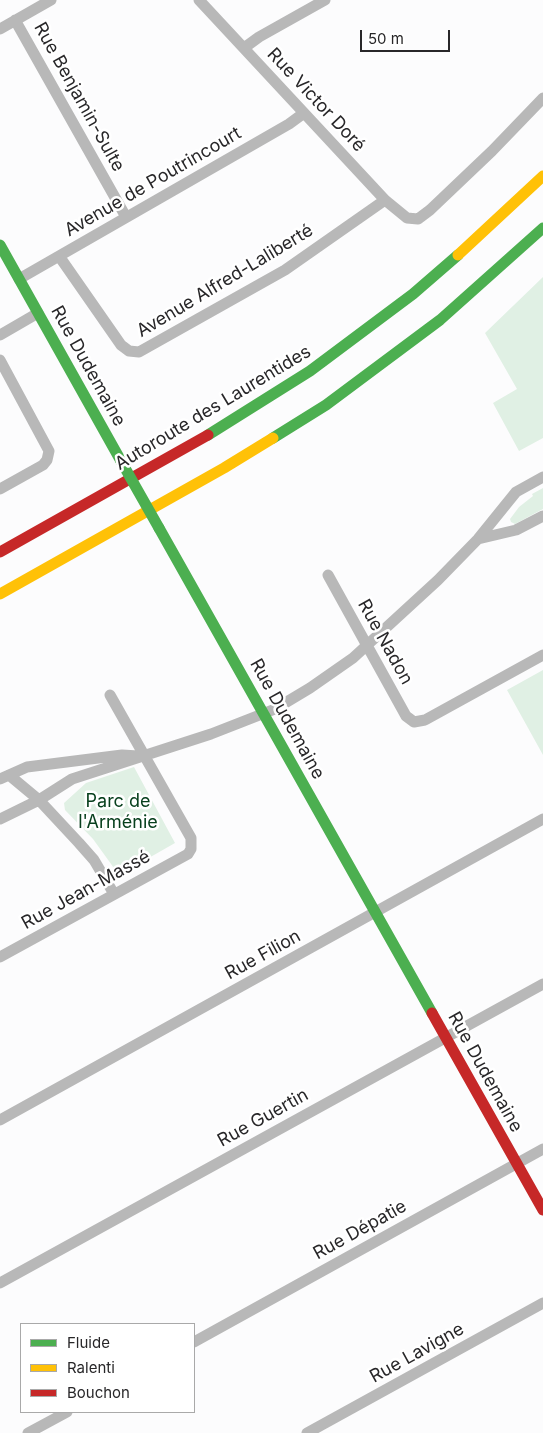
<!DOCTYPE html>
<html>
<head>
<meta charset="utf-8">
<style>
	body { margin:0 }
	#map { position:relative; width:543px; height:1433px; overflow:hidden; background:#fcfcfd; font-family:Inter,sans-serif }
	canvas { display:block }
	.legend { position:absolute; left:20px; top:1323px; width:175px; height:90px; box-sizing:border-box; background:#fff; border:1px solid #a9a9a9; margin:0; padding:6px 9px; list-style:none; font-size:15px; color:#282729 }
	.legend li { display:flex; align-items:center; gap:10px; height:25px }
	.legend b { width:25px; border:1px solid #a9a9a9 }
	.scale { position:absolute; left:360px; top:30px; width:90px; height:22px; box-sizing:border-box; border:2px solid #282729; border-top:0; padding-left:6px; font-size:15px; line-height:18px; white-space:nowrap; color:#282729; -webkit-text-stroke:4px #fff; paint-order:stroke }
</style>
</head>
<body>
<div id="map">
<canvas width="543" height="1433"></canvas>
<ul class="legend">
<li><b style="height:6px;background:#4caf50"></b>Fluide</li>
<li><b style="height:6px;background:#ffc107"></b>Ralenti</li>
<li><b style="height:6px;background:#c62828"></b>Bouchon</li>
</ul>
<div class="scale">50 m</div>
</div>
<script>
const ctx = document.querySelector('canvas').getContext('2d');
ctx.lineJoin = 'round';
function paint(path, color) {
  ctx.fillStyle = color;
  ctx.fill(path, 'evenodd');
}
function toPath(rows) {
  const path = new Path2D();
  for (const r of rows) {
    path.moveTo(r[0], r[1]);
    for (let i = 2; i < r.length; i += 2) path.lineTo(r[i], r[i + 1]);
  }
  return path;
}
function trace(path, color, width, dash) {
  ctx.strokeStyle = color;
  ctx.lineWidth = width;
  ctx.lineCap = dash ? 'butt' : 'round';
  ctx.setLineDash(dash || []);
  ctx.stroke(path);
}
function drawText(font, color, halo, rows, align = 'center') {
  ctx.font = font + ' Inter,sans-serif';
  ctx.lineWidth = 5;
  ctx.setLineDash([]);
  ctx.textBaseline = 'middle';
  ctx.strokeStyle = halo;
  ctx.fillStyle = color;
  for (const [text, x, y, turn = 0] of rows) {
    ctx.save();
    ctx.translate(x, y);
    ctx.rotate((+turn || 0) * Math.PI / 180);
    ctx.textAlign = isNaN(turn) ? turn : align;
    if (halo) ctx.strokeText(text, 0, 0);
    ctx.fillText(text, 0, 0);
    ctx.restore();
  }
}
paint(toPath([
	[543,277,543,438,519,451,493,403,517,389,485,333],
	[543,488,543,509,515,524,511,522,510,519,519,507,533,496,532,494],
	[543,670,543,755,507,690],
	[134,767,175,843,119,875,93,839,65,810,64,803,86,783]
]), '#e0f0e4');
trace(toPath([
	[199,0,385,200,407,218,418,219,430,210,492,151,543,98],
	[15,20,126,217],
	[0,29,51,0],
	[244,48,259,37,325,0],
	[59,256,121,345,129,351,139,352,285,270,385,200],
	[19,279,289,124,304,113],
	[0,335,38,313],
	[0,360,49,451,47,460,43,465,0,489],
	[478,539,516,530,543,516],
	[328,575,406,716,414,722,425,720,543,655],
	[9,775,39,800,79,843,94,860,114,894],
	[0,779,27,767,122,755,138,756],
	[0,819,39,800,72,779,211,734,275,709,310,688,353,658,438,580,478,539,516,492,543,477],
	[0,957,188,854,191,849,191,838,110,695],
	[0,1120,543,819],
	[0,1283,543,984],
	[194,1342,543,1149],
	[28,1433,67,1412],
	[307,1433,543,1303]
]), '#b8b8b8', 11);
trace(toPath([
	[0,245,121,461],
	[208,435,310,371,413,294,458,255],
	[273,438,326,405,440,320,543,228],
	[159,528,432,1013]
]), '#4caf50', 11);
trace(toPath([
	[458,255,543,176],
	[0,594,224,468,273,438]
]), '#ffc107', 11);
trace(toPath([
	[0,552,208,435],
	[432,1013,543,1210]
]), '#c62828', 11);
trace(toPath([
	[121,461,159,528]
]), '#4caf50', 11);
drawText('18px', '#282729', '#fff', [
	["Rue Benjamin-Sulte",79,97,61],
	["Rue Victor Doré",316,100,47],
	["Avenue de Poutrincourt",153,182,-30],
	["Avenue Alfred-Laliberté",225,281,-31],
	["Rue Dudemaine",88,366,61],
	["Autoroute des Laurentides",213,408,-31],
	["Rue Nadon",385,642,61],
	["Rue Dudemaine",287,719,61],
	["Rue Jean-Massé",86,890,-29],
	["Rue Filion",263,955,-29],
	["Rue Dudemaine",485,1072,61],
	["Rue Guertin",263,1118,-29],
	["Rue Dépatie",360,1230,-29],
	["Rue Lavigne",417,1353,-29]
]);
drawText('18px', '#08401e', '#fff', [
	["Parc de",118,802],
	["l'Arménie",118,823]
]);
</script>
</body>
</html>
